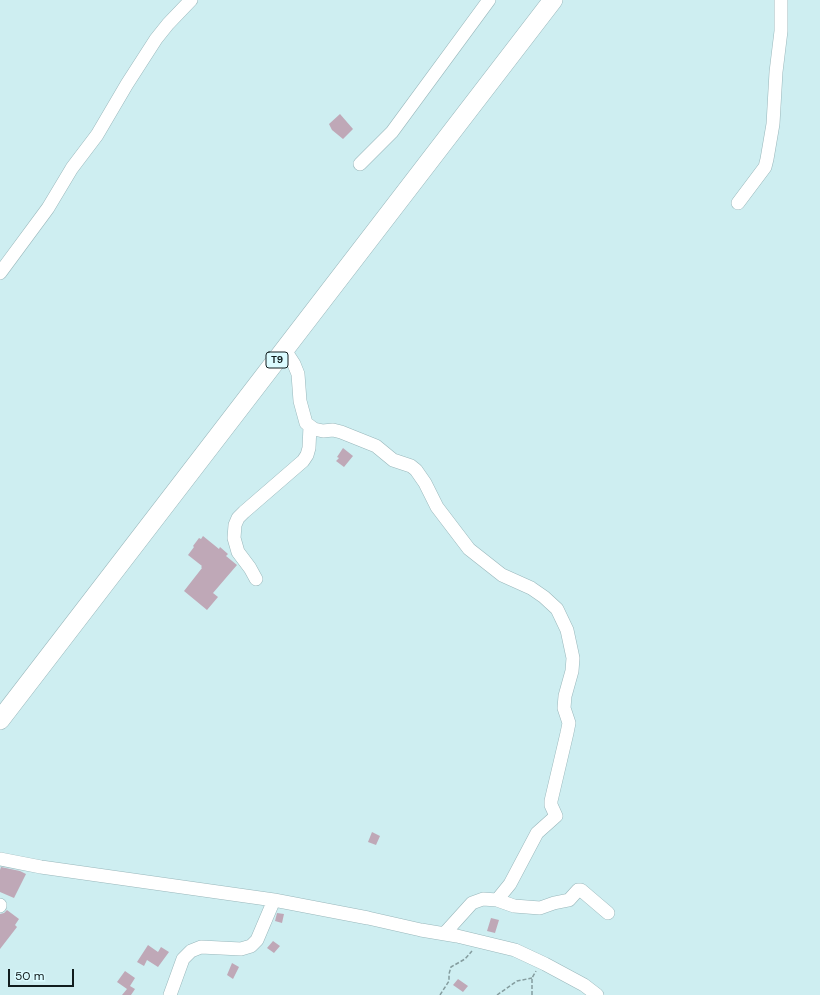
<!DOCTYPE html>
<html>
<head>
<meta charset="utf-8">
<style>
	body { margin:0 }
	#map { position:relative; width:820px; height:995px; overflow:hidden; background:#ceeef1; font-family:"DM Sans",sans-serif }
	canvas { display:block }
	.scale { position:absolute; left:8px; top:969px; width:66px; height:18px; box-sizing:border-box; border:2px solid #111d1e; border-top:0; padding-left:5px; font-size:12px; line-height:14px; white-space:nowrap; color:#111d1e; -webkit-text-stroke:3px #dbfbff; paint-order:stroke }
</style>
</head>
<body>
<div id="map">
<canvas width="820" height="995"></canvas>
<div class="scale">50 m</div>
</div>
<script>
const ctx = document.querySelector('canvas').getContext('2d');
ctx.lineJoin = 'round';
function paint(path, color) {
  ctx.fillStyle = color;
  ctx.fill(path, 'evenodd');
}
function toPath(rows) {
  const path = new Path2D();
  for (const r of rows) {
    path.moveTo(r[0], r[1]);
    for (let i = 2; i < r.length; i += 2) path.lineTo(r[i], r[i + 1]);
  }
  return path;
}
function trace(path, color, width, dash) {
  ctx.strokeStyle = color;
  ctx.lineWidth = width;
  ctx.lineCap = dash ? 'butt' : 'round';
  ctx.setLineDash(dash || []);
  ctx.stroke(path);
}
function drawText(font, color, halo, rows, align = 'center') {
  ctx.font = font + ' "DM Sans",sans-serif';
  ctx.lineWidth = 4;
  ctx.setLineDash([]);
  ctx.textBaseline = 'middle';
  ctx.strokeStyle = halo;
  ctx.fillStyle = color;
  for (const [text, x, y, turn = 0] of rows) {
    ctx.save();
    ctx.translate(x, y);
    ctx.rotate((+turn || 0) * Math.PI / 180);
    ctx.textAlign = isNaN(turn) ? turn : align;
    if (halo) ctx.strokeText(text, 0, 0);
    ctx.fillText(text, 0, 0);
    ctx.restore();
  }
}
paint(toPath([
	[340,114,353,129,343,139,332,130,329,124],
	[343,448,353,456,344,467,336,461,339,458,337,457],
	[203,536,219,549,220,547,228,554,226,556,237,565,213,593,218,597,207,610,184,591,202,568,201,567,202,566,188,555,194,547,193,546,199,538,201,539],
	[372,832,380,836,376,845,368,842],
	[1,867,20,871,26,874,14,898,0,892,0,870],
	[7,910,19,919,15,925,17,927,0,949,0,914,4,913],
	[277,913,284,914,282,923,275,921],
	[491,918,499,920,495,933,487,931],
	[273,941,280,946,274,953,267,948],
	[148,945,158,952,161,947,169,952,158,967,147,960,144,966,137,962],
	[232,963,239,967,233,979,227,975],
	[125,971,135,978,130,986,135,989,131,995,122,995,127,989,117,982],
	[458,979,468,986,463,992,453,985]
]), '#bfa8b7');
const minor = toPath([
	[360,164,392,132,489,0],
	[738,203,765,167,767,159,773,124,776,72,781,31,781,0],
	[0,273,48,208,72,168,97,135,127,84,156,39,168,24,191,0],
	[285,350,294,364,298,374,300,401,306,423,314,429,323,431,333,430,341,432,376,446,393,460,411,466,416,470,425,483,437,507,469,549,502,575,531,588,544,597,557,609,567,630,573,658,572,671,565,696,564,708,569,723,567,733,551,801,551,805,556,816,537,833,510,884,497,900],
	[256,579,250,568,238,552,234,538,235,525,238,518,244,512,303,461,307,455,309,448,310,426],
	[0,859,41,867,274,900,368,918,421,930,457,936,515,950,545,964,584,985,597,995],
	[0,906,0,905],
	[444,934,472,903,483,899,497,900,514,906,540,908,554,903,569,900,578,890,581,890,608,913],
	[170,995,183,959,191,951,201,947,241,949,251,946,257,940,274,900]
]);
const highway = toPath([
	[0,720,553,0]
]);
trace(minor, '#99b7bb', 14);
trace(highway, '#99b7bb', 20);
trace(toPath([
	[440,995,449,981,449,974,451,967,465,959,472,951],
	[497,995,517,981,532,978],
	[532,995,532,978,536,971]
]), '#849c9e', 1.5, [4, 2]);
trace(minor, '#fff', 13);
trace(highway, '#fff', 19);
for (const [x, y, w] of [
	[277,360,22]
]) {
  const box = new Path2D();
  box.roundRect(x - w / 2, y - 8, w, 16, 3);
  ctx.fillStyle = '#dbfbff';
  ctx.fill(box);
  trace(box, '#111d1e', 1);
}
drawText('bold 10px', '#111d1e', null, [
	["T9",277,360]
]);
</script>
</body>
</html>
